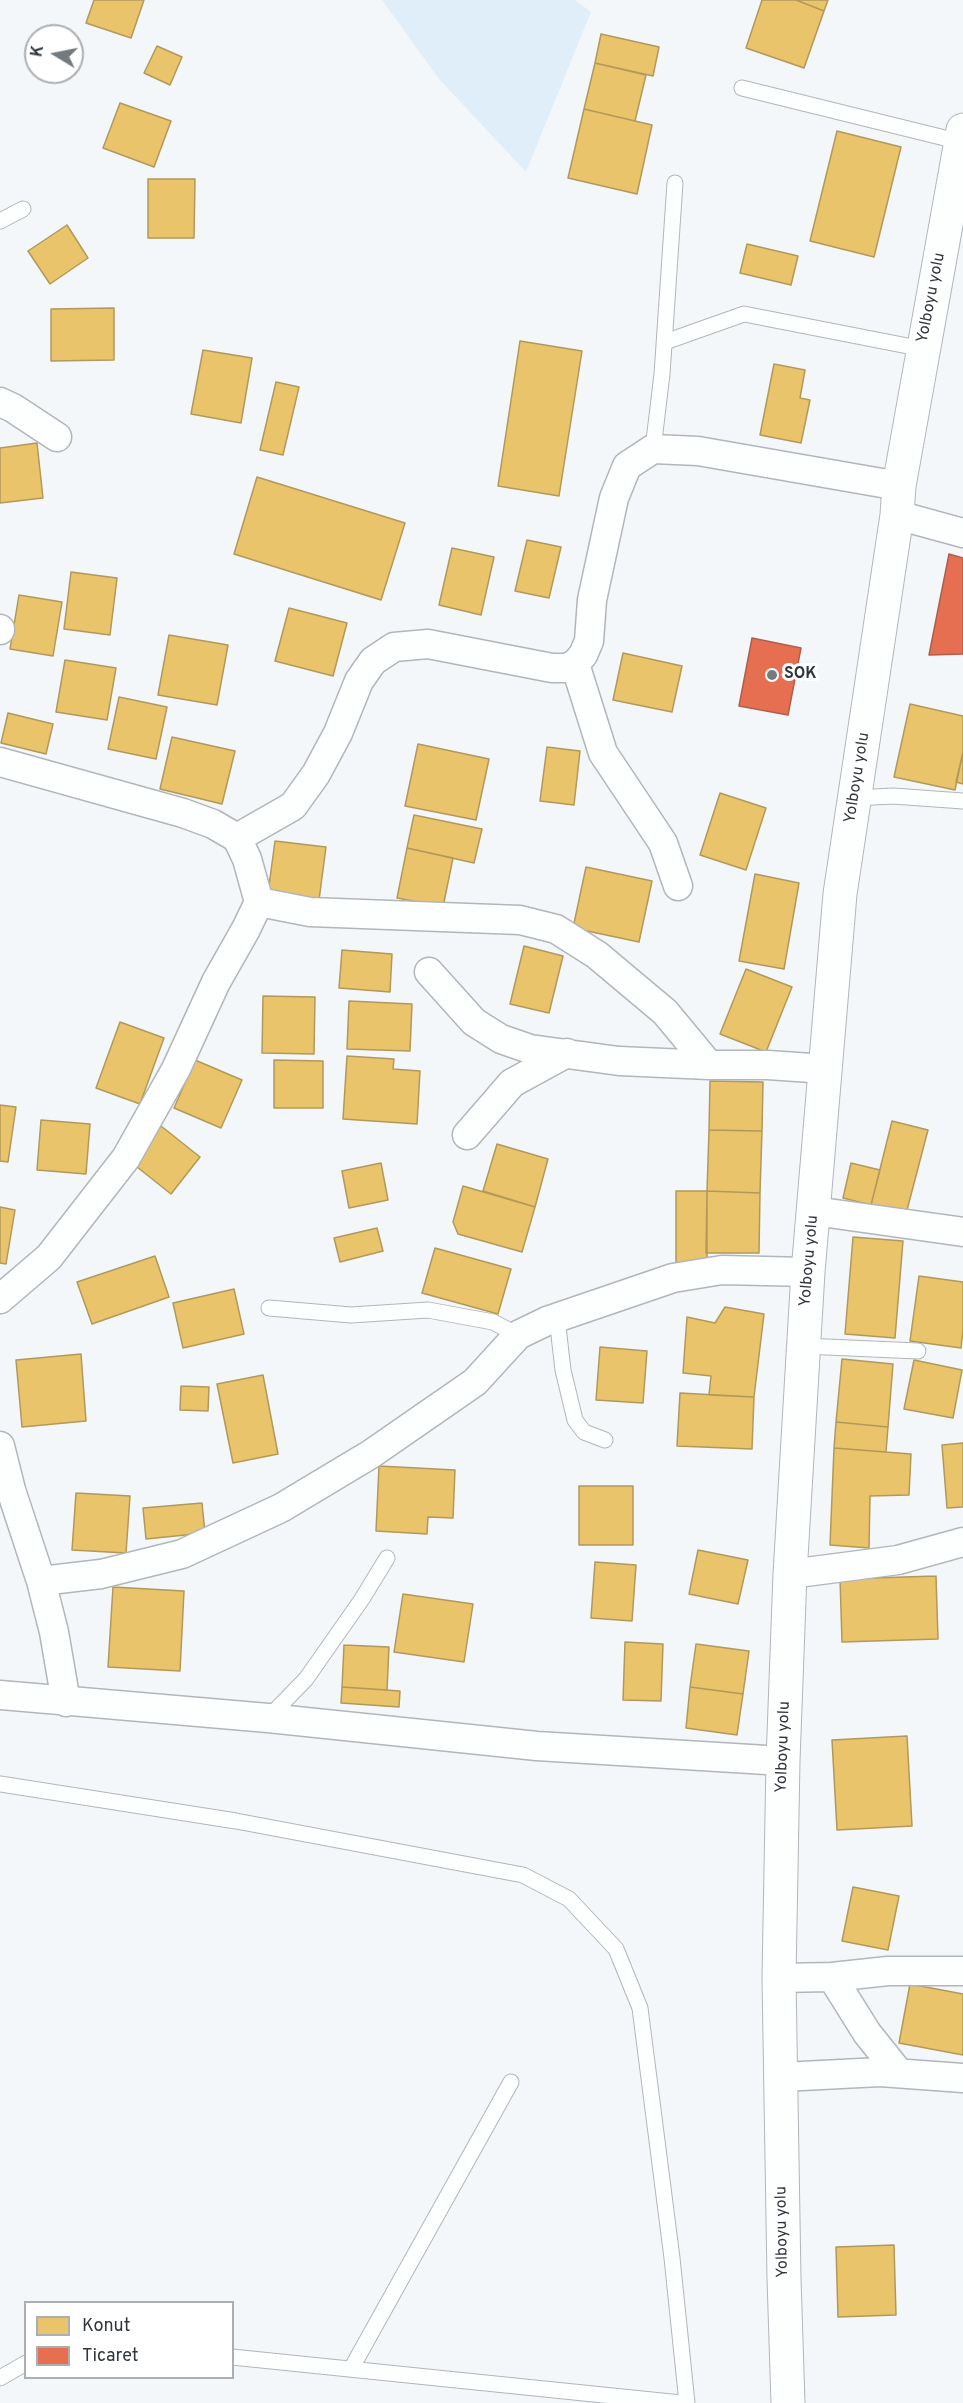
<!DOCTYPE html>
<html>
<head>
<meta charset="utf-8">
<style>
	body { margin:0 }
	#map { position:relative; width:963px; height:2403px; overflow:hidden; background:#f4f7fa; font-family:Overpass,sans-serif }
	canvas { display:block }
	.legend { position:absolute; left:24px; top:2301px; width:210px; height:78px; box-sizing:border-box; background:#fff; border:2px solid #acafb1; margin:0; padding:8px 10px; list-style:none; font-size:18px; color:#2f363b }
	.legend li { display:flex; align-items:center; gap:12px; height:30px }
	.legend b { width:30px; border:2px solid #acafb1 }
	.north { position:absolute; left:24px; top:24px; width:60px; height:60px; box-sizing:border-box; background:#fff; border:2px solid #acafb1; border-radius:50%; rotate:280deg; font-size:16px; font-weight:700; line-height:24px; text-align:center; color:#2f363b }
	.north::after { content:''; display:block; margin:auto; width:21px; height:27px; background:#747a7e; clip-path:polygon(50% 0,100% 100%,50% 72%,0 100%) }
</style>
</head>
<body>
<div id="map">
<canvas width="963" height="2403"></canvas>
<ul class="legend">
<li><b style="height:16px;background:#e9c46a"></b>Konut</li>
<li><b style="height:16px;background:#e76f51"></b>Ticaret</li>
</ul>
<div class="north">K</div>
</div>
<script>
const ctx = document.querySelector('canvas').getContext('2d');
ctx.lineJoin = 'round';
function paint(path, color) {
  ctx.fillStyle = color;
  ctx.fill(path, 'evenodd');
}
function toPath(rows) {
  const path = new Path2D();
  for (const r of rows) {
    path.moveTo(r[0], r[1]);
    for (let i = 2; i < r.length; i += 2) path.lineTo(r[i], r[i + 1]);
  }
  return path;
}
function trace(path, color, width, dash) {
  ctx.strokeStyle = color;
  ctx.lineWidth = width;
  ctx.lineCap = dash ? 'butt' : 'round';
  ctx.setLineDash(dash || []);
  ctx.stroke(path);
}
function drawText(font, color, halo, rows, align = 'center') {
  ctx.font = font + ' Overpass,sans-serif';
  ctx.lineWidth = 6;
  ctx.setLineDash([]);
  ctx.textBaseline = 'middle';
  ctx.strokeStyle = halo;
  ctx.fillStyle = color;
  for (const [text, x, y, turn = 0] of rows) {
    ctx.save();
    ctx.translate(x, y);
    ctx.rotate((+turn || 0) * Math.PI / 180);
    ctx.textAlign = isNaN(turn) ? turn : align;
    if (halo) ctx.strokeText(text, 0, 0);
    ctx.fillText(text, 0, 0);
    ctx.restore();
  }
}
paint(toPath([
	[382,0,575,0,591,12,526,172,439,79]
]), '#e0eef9');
const homes = toPath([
	[94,0,144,0,131,38,86,23,94,0],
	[762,0,796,0,824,11,804,68,746,48,762,0],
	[796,0,828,0,824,11,796,0],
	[601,34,659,47,653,76,595,63,601,34],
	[157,46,182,57,170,85,144,73,157,46],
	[595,63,646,75,635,121,584,109,595,63],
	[120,103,171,121,154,167,103,148,120,103],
	[584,109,652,125,637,194,568,178,584,109],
	[837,131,901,147,874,257,810,241,837,131],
	[148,179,195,179,194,238,148,238,148,179],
	[67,225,88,258,50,284,28,251,67,225],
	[747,244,798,256,791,285,740,273,747,244],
	[114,308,114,360,51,361,51,309,114,308],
	[520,341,582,351,559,496,498,486,520,341],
	[203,350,252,358,241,423,191,414,203,350],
	[774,364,805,370,800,398,810,400,801,443,760,435,774,364],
	[276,382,299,387,283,455,260,450,276,382],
	[37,443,43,498,0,503,0,448,37,443],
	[257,477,405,523,381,600,234,554,257,477],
	[527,540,561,547,549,598,515,591,527,540],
	[452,548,494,557,481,615,439,605,452,548],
	[71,572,117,578,110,635,64,629,71,572],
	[19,595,62,602,53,656,10,649,19,595],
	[289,608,347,623,333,676,275,661,289,608],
	[169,635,228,645,217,705,158,695,169,635],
	[623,653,682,666,672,712,613,700,623,653],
	[65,660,116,668,107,720,56,712,65,660],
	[119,697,167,707,156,759,108,749,119,697],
	[910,704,963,716,963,752,955,790,894,777,910,704],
	[8,713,53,724,46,754,1,743,8,713],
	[172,737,235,751,222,804,160,789,172,737],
	[418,744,489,759,476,820,405,806,418,744],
	[547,747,580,751,574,805,540,801,547,747],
	[963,752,963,784,956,782,963,752],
	[720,793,766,808,746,870,700,855,720,793],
	[414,815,482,829,474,863,407,848,414,815],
	[275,841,326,847,319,900,268,893,275,841],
	[407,848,453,858,443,907,397,898,407,848],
	[586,867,652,881,639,942,573,928,586,867],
	[755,874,799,883,784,969,739,961,755,874],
	[524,946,563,956,549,1013,510,1004,524,946],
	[342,950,392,954,390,992,339,988,342,950],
	[746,969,792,987,766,1052,720,1034,746,969],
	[263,996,315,997,314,1054,262,1053,263,996],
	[349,1001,412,1004,410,1051,347,1049,349,1001],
	[120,1022,164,1038,140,1104,96,1088,120,1022],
	[347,1056,394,1059,393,1069,420,1071,417,1124,343,1119,347,1056],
	[195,1060,242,1080,221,1128,174,1108,195,1060],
	[274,1060,323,1061,323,1108,274,1108,274,1060],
	[710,1081,763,1082,762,1131,709,1130,710,1081],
	[0,1105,16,1107,8,1162,0,1161,0,1105],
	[41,1120,90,1124,86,1174,37,1170,41,1120],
	[892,1121,928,1130,906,1214,871,1205,892,1121],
	[161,1126,200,1157,171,1194,132,1163,161,1126],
	[709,1130,762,1131,760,1193,707,1191,709,1130],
	[497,1144,548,1159,535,1207,483,1191,497,1144],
	[381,1163,388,1200,349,1208,342,1171,381,1163],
	[851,1163,880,1170,871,1205,843,1198,851,1163],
	[463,1186,535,1207,522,1252,458,1234,453,1222,463,1186],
	[676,1191,707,1191,707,1263,676,1263,676,1191],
	[707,1191,760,1193,759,1253,706,1253,707,1191],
	[0,1207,15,1210,6,1264,0,1263,0,1207],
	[377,1228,383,1251,340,1262,334,1238,377,1228],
	[853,1237,903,1241,895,1338,845,1334,853,1237],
	[435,1248,511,1269,498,1314,422,1293,435,1248],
	[155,1256,169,1297,92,1324,77,1282,155,1256],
	[919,1276,963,1282,963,1330,961,1348,910,1341,919,1276],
	[234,1289,244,1334,183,1348,173,1303,234,1289],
	[725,1307,764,1314,754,1397,709,1395,711,1376,683,1373,687,1317,715,1323,725,1307],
	[600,1347,647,1351,643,1403,596,1400,600,1347],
	[81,1354,86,1421,22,1427,16,1360,81,1354],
	[842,1359,893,1364,888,1427,836,1422,842,1359],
	[914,1360,962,1370,953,1418,904,1409,914,1360],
	[263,1375,278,1454,233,1463,217,1384,263,1375],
	[181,1386,209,1387,208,1411,180,1410,181,1386],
	[680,1393,754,1397,752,1449,677,1446,680,1393],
	[836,1422,888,1427,886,1452,834,1448,836,1422],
	[963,1443,963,1507,947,1508,942,1445,963,1443],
	[834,1448,911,1454,909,1495,870,1496,869,1548,830,1545,834,1448],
	[379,1466,455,1470,453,1518,428,1517,427,1534,376,1531,379,1466],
	[579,1486,633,1486,633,1545,579,1545,579,1486],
	[76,1493,130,1496,126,1553,72,1550,76,1493],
	[202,1503,205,1533,146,1539,143,1508,202,1503],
	[698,1550,748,1560,738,1604,689,1594,698,1550],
	[595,1562,636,1565,632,1621,591,1618,595,1562],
	[936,1576,938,1639,842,1642,840,1579,936,1576],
	[113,1587,184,1591,180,1671,108,1667,113,1587],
	[403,1594,473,1604,464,1662,394,1652,403,1594],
	[625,1642,663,1644,661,1701,623,1700,625,1642],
	[696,1644,749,1651,743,1694,690,1687,696,1644],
	[344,1645,389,1647,387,1690,342,1687,344,1645],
	[342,1687,400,1691,399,1707,341,1703,342,1687],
	[690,1687,743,1694,737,1735,686,1728,690,1687],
	[907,1736,912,1826,837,1830,832,1740,907,1736],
	[853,1887,899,1896,888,1950,842,1941,853,1887],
	[910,1984,963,1994,963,2055,899,2043,910,1984],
	[894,2245,896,2315,838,2317,836,2247,894,2245]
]);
paint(homes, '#e9c46a');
trace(homes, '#b1995c', 1.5);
const shops = toPath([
	[949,554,963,558,963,654,929,655,949,554],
	[752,638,801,648,788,715,739,706,752,638]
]);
paint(shops, '#e76f51');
trace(shops, '#b05e4a', 1.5);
const lane = toPath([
	[742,88,961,142],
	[0,221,23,209],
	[665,342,744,314,923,349],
	[653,449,662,374,675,183],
	[855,798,893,796,963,801],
	[269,1308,351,1315,428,1310,493,1322,518,1335],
	[557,1318,563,1370,575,1420,584,1432,605,1440],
	[804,1346,918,1351],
	[268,1718,306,1679,362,1599,387,1558],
	[0,1784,236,1821,523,1875,569,1899,616,1949,640,2008,672,2258,687,2403],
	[232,2357,681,2403],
	[351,2369,511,2082],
	[0,2378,26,2363]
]);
const street = toPath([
	[0,402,13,408,57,437],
	[897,515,963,533],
	[0,630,0,629],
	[575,664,603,753,663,843,678,886],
	[0,762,183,813,213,824,237,838,247,859,259,902,246,929,216,982,176,1069,126,1158,49,1257,0,1299],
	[237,838,293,806,316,774,338,733,359,681,373,661,394,647,428,644,552,668,566,668,575,664,583,655,589,641,592,600,614,498,627,466,653,449,698,451,899,486],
	[259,902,310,912,520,920,556,929,597,955,665,1012,709,1065],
	[429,972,474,1022,501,1039,530,1049,619,1061,709,1065,768,1065,826,1069],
	[467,1135,512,1083,567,1053],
	[814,1211,963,1232],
	[0,1446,11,1490,41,1581,54,1632,66,1702],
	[790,1574,898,1560,963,1542],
	[41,1581,101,1574,182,1554,281,1508,371,1454,475,1382,518,1335,547,1321,673,1278,722,1270,808,1272],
	[0,1695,268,1718,537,1746,783,1761],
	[832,1977,867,2033,899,2073],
	[779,1978,832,1977,888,1971,963,1971],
	[782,2077,880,2072,963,2078]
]);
const secondary = toPath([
	[788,2403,784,2278,779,1978,783,1761,790,1574,808,1272,840,894,897,515,899,486,963,130]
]);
trace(lane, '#b1b6ba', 17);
trace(street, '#b1b6ba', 31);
trace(secondary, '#b1b6ba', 35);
trace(lane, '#fdfefe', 15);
trace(street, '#fdfefe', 28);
trace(secondary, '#fdfefe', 33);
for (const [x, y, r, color] of [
	[772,675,6,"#747a7e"]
]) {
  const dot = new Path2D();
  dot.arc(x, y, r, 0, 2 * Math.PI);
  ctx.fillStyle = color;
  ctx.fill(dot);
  trace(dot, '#fff', 2);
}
drawText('16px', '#2f363b', '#fff', [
	["Yolboyu yolu",932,298,-79],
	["Yolboyu yolu",858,778,-81],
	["Yolboyu yolu",810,1261,-85],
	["Yolboyu yolu",784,1747,-88],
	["Yolboyu yolu",783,2232,-91]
]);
drawText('bold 16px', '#2f363b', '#fff', [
	["SOK",784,675]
], 'left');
</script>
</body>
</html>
